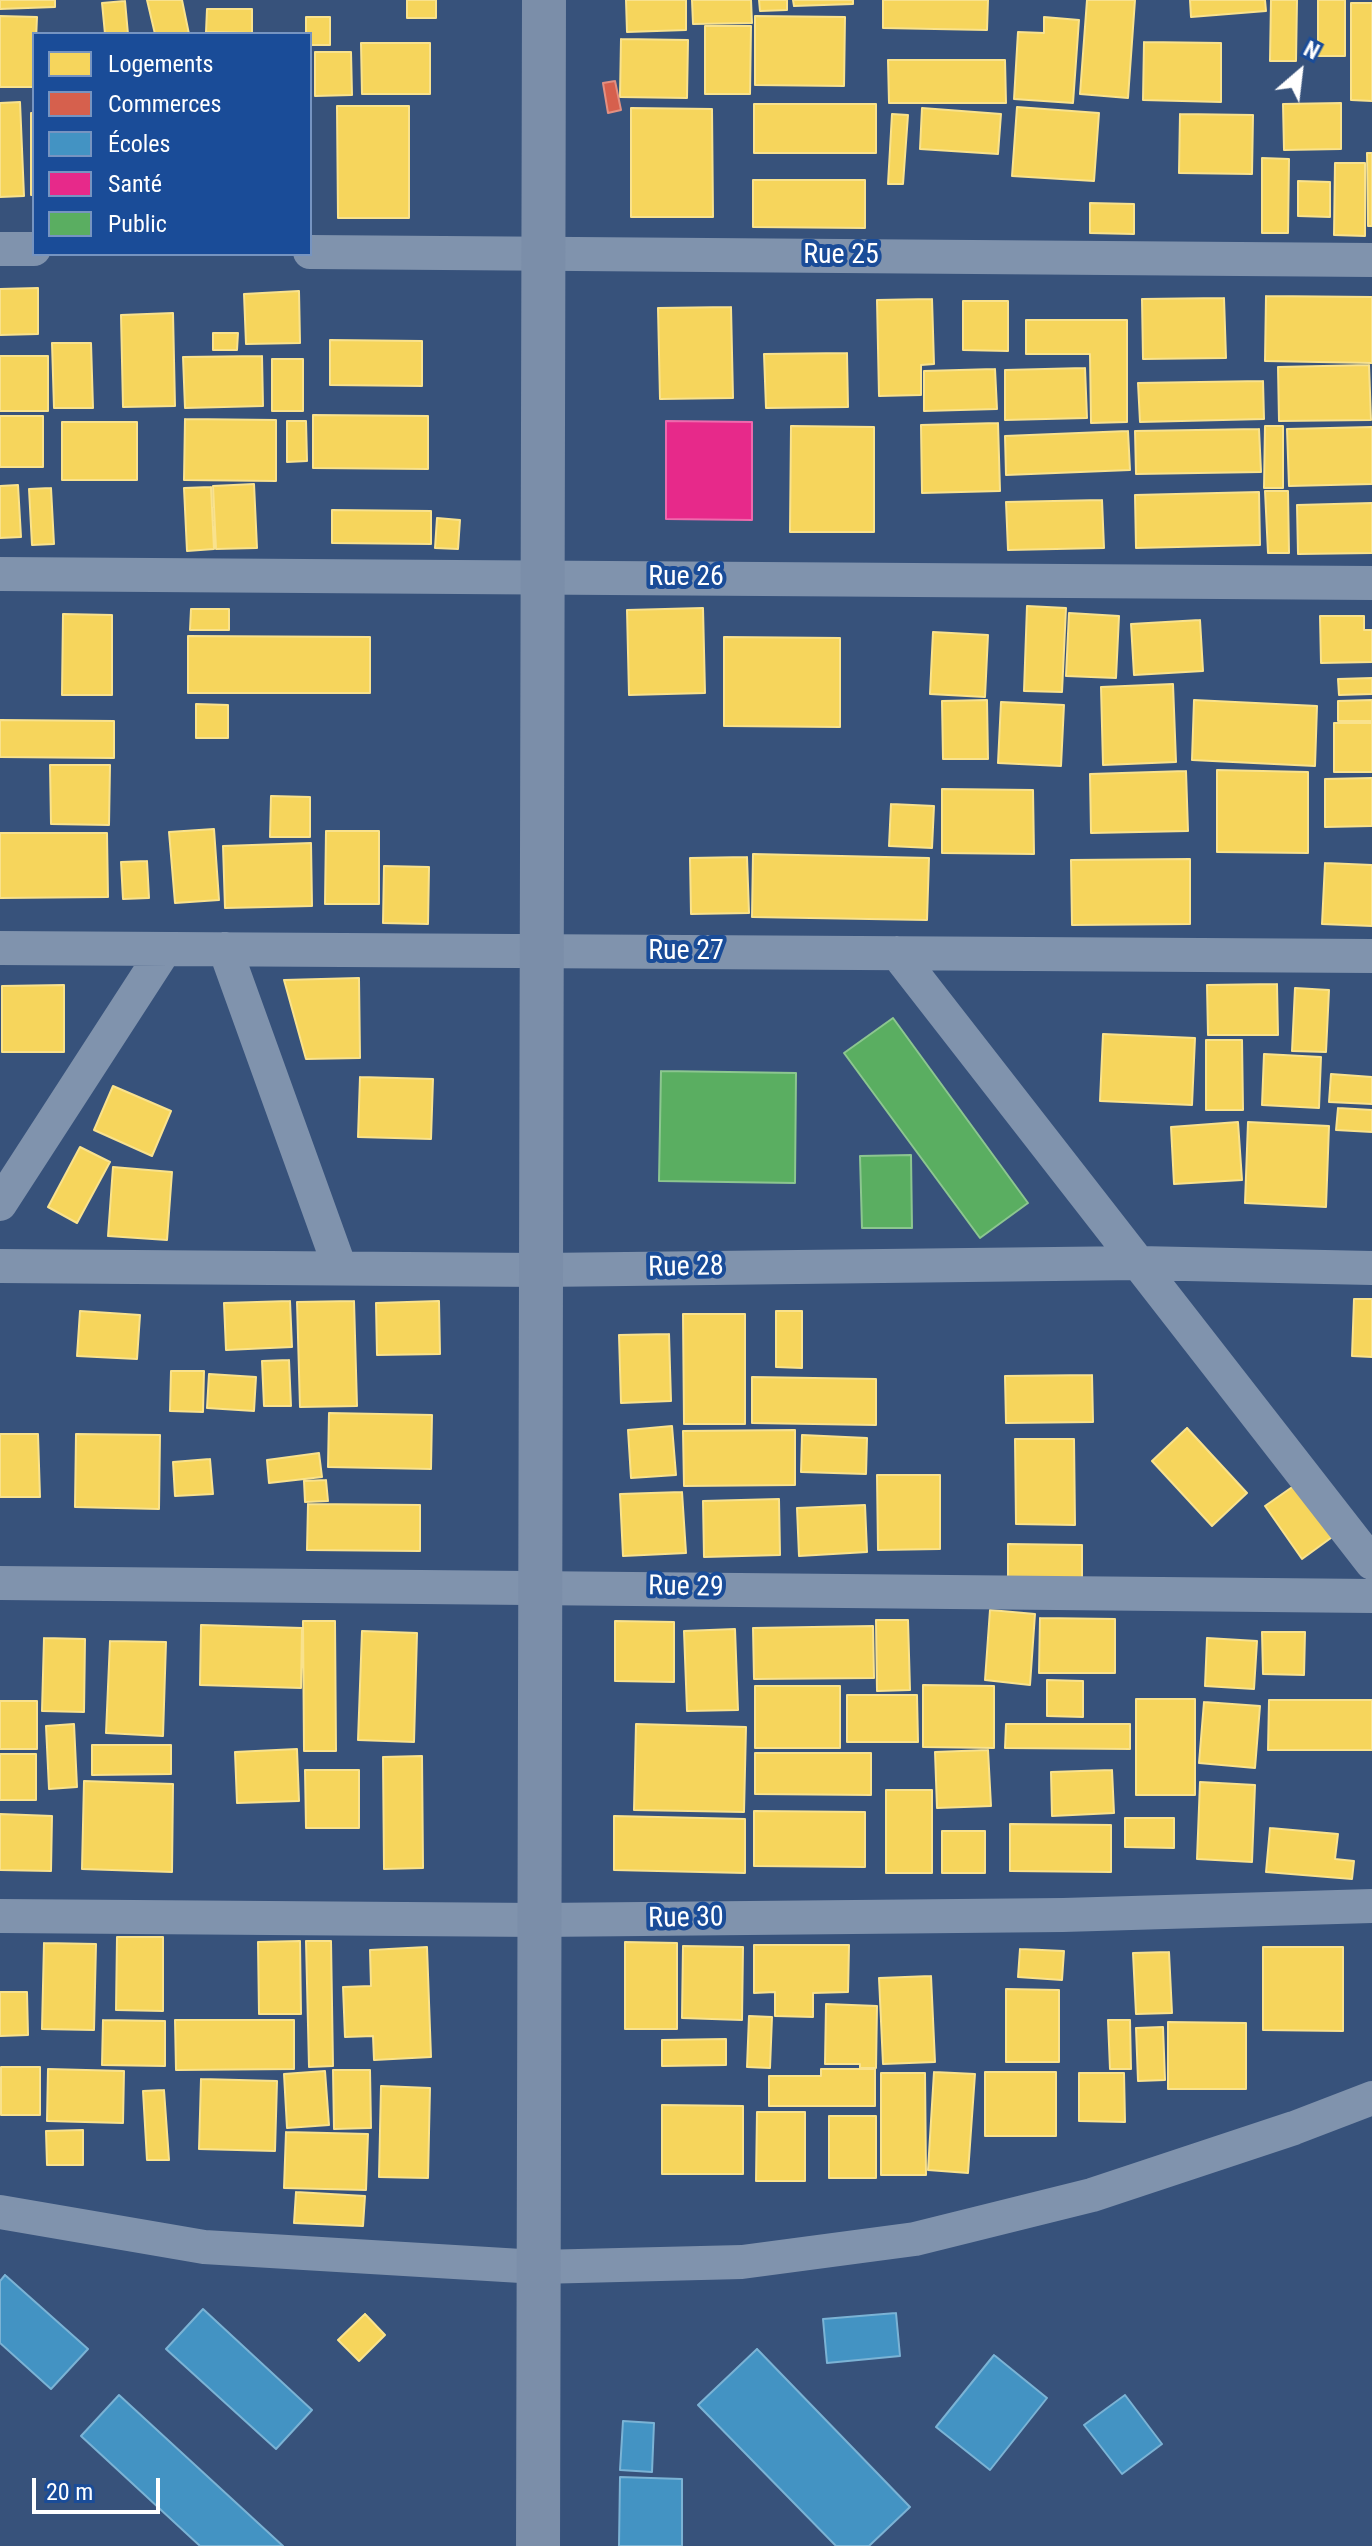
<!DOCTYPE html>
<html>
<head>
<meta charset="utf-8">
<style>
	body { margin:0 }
	#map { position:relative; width:1372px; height:2546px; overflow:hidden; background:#37527b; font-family:"Roboto Condensed",sans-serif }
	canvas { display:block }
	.legend { position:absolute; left:32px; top:32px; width:280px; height:224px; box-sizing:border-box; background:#1a4c98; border:2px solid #7694c1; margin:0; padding:10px 14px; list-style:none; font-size:24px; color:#fff }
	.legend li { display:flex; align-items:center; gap:16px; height:40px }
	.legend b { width:40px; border:2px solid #7694c1 }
	.north { position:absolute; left:1260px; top:32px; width:80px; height:80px; -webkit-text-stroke:6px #1a4c98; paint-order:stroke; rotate:28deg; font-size:22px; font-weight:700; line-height:32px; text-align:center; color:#fff }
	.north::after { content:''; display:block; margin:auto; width:28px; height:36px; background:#fff; clip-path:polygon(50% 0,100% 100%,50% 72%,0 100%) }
	.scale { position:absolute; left:32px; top:2478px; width:128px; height:36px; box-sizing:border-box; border:4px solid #fff; border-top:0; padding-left:10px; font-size:24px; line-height:28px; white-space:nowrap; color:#fff; -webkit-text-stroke:6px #1a4c98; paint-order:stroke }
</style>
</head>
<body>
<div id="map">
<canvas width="1372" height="2546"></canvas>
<ul class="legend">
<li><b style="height:22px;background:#f6d55c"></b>Logements</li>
<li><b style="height:22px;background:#d6604d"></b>Commerces</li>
<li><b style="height:22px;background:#4393c3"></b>Écoles</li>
<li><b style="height:22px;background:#e7298a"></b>Santé</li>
<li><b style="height:22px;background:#5aae61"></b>Public</li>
</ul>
<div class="north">N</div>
<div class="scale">20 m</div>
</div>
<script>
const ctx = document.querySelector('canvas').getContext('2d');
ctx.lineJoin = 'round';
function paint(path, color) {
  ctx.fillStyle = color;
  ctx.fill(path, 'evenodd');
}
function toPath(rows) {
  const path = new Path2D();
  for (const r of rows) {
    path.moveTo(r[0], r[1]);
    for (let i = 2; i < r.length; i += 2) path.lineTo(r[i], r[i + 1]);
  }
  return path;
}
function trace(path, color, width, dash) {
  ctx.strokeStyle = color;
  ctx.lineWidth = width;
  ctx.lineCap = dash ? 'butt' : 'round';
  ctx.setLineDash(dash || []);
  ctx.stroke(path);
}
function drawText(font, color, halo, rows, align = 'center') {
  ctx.font = font + ' "Roboto Condensed",sans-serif';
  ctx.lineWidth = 8;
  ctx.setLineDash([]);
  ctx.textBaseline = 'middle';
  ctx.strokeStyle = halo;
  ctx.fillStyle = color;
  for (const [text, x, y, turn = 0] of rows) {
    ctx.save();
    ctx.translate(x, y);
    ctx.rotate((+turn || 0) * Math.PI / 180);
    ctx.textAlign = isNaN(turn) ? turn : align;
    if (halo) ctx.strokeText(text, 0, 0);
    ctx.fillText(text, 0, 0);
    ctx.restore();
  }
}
const homes = toPath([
	[0,0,55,0,55,7,0,9,0,0],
	[147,0,182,0,189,34,155,34,147,0],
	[407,0,436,0,436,18,407,18,407,0],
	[626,0,686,0,686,30,627,32,626,0],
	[692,0,751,0,752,23,693,24,692,0],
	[759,0,787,0,787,10,760,11,759,0],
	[793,0,853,0,853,4,794,6,793,0],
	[883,0,988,0,987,30,883,28,883,0],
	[1087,0,1135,0,1128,98,1080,94,1087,0],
	[1190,0,1265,0,1266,11,1191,17,1190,0],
	[1271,0,1297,0,1296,61,1270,61,1271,0],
	[1318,0,1345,0,1345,56,1318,56,1318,0],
	[125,1,128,34,105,34,102,3,125,1],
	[1351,3,1372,3,1372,101,1351,100,1351,3],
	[207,9,252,9,252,33,206,32,207,9],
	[0,16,37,17,34,87,0,87,0,16],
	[755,16,845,17,844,86,755,85,755,16],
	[306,17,330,17,330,45,310,45,310,34,306,34,306,17],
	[1044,17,1079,20,1073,103,1014,99,1018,32,1044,33,1044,17],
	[705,26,751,26,750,94,705,94,705,26],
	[621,39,688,40,687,98,620,97,621,39],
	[1144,42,1221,43,1221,102,1143,100,1144,42],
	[361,43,430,43,430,94,362,94,361,43],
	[315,52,351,52,352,95,315,96,315,52],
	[888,60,1005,60,1006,103,889,103,888,60],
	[20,102,24,196,0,197,0,103,20,102],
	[1341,103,1341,149,1284,150,1283,104,1341,103],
	[754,104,876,104,876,153,754,153,754,104],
	[337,106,409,106,409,218,338,218,337,106],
	[1017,107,1099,113,1094,181,1012,176,1017,107],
	[631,108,712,109,713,217,631,217,631,108],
	[922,108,1001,114,998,154,920,149,922,108],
	[31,113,34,113,34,195,31,195,31,113],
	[892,114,908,115,903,184,888,184,892,114],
	[1180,114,1253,115,1252,174,1179,173,1180,114],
	[1367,153,1372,153,1372,226,1368,226,1367,153],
	[1262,158,1289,159,1288,233,1262,233,1262,158],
	[1335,163,1365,163,1365,236,1334,235,1335,163],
	[753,180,865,180,865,228,753,227,753,180],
	[1298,181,1330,182,1330,217,1298,216,1298,181],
	[1090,203,1134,204,1134,234,1090,233,1090,203],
	[38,288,38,334,0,335,0,289,38,288],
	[299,291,300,343,246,344,244,294,299,291],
	[1266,296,1372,297,1372,363,1265,361,1266,296],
	[1224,298,1226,358,1143,359,1142,299,1224,298],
	[932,299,934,364,921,365,921,395,879,396,877,300,932,299],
	[963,301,1008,301,1008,351,963,350,963,301],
	[731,307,733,398,660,399,658,308,731,307],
	[173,313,175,406,123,407,121,315,173,313],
	[1026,320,1127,320,1127,422,1091,423,1090,354,1026,354,1026,320],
	[213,333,238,333,237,350,213,350,213,333],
	[330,340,422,341,422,386,330,385,330,340],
	[52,343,91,343,93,408,54,408,52,343],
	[847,353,848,407,766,408,764,354,847,353],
	[0,356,48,356,48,411,0,411,0,356],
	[262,356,263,406,185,408,183,357,262,356],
	[272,359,303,359,303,411,272,411,272,359],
	[1369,365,1371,420,1279,421,1278,367,1369,365],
	[1085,368,1087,418,1005,420,1005,370,1085,368],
	[995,369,997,409,924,411,924,371,995,369],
	[1263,381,1264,419,1140,422,1138,383,1263,381],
	[313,415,428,416,428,469,313,468,313,415],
	[0,416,43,416,43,467,0,467,0,416],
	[185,419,276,420,276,481,184,480,185,419],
	[287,421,306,421,307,461,287,462,287,421],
	[62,422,137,422,137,480,62,480,62,422],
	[998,423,1000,491,922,493,921,425,998,423],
	[791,426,874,427,874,532,790,532,791,426],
	[1265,426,1283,426,1283,488,1264,488,1265,426],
	[1372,427,1372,484,1289,486,1287,429,1372,427],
	[1259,429,1261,472,1136,474,1135,431,1259,429],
	[1128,431,1130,470,1006,475,1005,436,1128,431],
	[254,484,257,548,216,549,213,486,254,484],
	[18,485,21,537,0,538,0,486,18,485],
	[211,487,214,549,187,551,184,488,211,487],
	[51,488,54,544,32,545,29,489,51,488],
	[1265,491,1288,491,1289,553,1268,553,1265,491],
	[1259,492,1260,545,1136,548,1135,495,1259,492],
	[1102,500,1104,548,1008,550,1006,502,1102,500],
	[1372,503,1372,553,1298,554,1297,505,1372,503],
	[332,510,431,511,431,544,332,543,332,510],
	[437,518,460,520,458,549,435,548,437,518],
	[1027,606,1066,608,1062,692,1024,691,1027,606],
	[703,608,705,693,629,695,627,610,703,608],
	[191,609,229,609,229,630,190,630,191,609],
	[1069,613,1119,616,1116,678,1066,676,1069,613],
	[63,614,112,615,112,695,62,695,63,614],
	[1320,616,1364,616,1364,630,1372,630,1372,662,1321,663,1320,616],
	[1200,620,1203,671,1134,675,1131,624,1200,620],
	[933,632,988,635,985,697,930,694,933,632],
	[188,636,370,637,370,693,188,693,188,636],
	[724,637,840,638,840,727,724,726,724,637],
	[1372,678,1372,694,1339,695,1338,679,1372,678],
	[1173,684,1176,762,1103,765,1101,687,1173,684],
	[987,700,988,759,943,759,942,701,987,700],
	[1194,700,1317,706,1315,766,1192,760,1194,700],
	[1372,700,1372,721,1338,721,1338,701,1372,700],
	[1001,702,1064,705,1061,766,998,763,1001,702],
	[196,704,228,705,228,738,196,738,196,704],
	[0,720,114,721,114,758,0,757,0,720],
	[1334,723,1372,723,1372,772,1334,772,1334,723],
	[50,765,110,765,109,825,51,824,50,765],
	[1217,770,1308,772,1308,853,1217,852,1217,770],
	[1186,771,1188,831,1091,833,1090,774,1186,771],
	[1372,778,1372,826,1325,827,1325,779,1372,778],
	[942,789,1033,790,1034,854,942,853,942,789],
	[271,796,310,797,310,837,270,837,271,796],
	[891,804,934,806,932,848,889,846,891,804],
	[214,829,219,900,175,903,169,832,214,829],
	[326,831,379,831,379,904,325,904,326,831],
	[0,833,107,833,108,897,0,898,0,833],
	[311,843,312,906,225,908,223,846,311,843],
	[753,854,929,858,927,920,752,917,753,854],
	[747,857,749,913,691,914,690,858,747,857],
	[1190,859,1190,924,1072,925,1071,860,1190,859],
	[147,861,149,898,123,899,121,862,147,861],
	[1325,863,1372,865,1372,926,1322,924,1325,863],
	[384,866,429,867,428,924,383,923,384,866],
	[359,978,360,1058,306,1059,284,980,359,978],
	[1277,984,1278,1035,1208,1035,1207,985,1277,984],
	[64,985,64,1052,2,1052,2,986,64,985],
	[1295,988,1329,990,1326,1052,1292,1051,1295,988],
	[1103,1034,1195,1038,1192,1105,1100,1101,1103,1034],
	[1206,1040,1242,1040,1243,1110,1206,1110,1206,1040],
	[1264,1054,1321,1057,1319,1108,1262,1105,1264,1054],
	[1331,1074,1372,1077,1372,1104,1329,1102,1331,1074],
	[360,1077,433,1079,431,1139,358,1137,360,1077],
	[113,1086,171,1111,152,1156,94,1130,113,1086],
	[1338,1108,1372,1110,1372,1132,1336,1130,1338,1108],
	[1238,1122,1242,1180,1174,1184,1171,1127,1238,1122],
	[1248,1122,1329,1126,1326,1207,1245,1203,1248,1122],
	[80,1147,110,1162,77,1223,48,1207,80,1147],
	[113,1167,172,1172,167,1240,108,1236,113,1167],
	[1354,1299,1372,1299,1372,1357,1352,1356,1354,1299],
	[290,1301,292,1347,226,1350,224,1303,290,1301],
	[354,1301,357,1406,300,1407,297,1302,354,1301],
	[439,1301,440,1354,377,1355,376,1303,439,1301],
	[80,1311,140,1315,137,1359,77,1356,80,1311],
	[776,1311,802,1311,802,1368,776,1367,776,1311],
	[683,1314,745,1314,745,1424,684,1424,683,1314],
	[669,1334,671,1401,621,1403,619,1335,669,1334],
	[289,1360,291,1406,264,1406,262,1361,289,1360],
	[171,1371,204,1371,203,1412,170,1411,171,1371],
	[209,1374,256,1377,254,1411,207,1408,209,1374],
	[1092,1375,1093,1422,1006,1423,1005,1376,1092,1375],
	[752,1377,876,1379,876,1425,752,1423,752,1377],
	[329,1413,432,1415,431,1469,328,1467,329,1413],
	[672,1426,676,1475,631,1478,628,1430,672,1426],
	[1187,1428,1247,1493,1212,1526,1152,1461,1187,1428],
	[795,1430,795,1485,684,1486,683,1431,795,1430],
	[0,1434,38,1434,40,1497,0,1497,0,1434],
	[76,1434,160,1435,159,1509,75,1507,76,1434],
	[802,1435,867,1438,866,1474,801,1472,802,1435],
	[1015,1439,1074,1439,1075,1525,1016,1524,1015,1439],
	[319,1453,322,1477,269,1483,267,1460,319,1453],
	[210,1459,213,1494,175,1496,173,1462,210,1459],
	[877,1475,940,1475,940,1549,878,1550,877,1475],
	[326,1480,328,1501,305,1502,304,1481,326,1480],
	[1298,1483,1335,1535,1302,1559,1265,1506,1298,1483],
	[682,1492,686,1553,623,1556,620,1494,682,1492],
	[779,1499,780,1555,704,1557,703,1501,779,1499],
	[308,1504,420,1505,420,1551,307,1550,308,1504],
	[865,1505,867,1552,799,1556,797,1508,865,1505],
	[1008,1544,1082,1545,1082,1581,1008,1580,1008,1544],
	[990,1610,1035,1614,1030,1685,985,1680,990,1610],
	[1040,1618,1115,1619,1115,1673,1039,1673,1040,1618],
	[876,1620,908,1620,910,1690,877,1691,876,1620],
	[303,1621,335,1621,336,1751,304,1751,303,1621],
	[615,1621,674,1622,674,1682,615,1681,615,1621],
	[201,1625,302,1628,301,1688,200,1685,201,1625],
	[873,1626,874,1678,754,1679,753,1628,873,1626],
	[735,1629,738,1710,687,1711,684,1631,735,1629],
	[362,1631,417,1633,414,1742,358,1740,362,1631],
	[1262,1632,1305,1632,1304,1675,1263,1674,1262,1632],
	[44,1638,85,1639,84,1712,42,1711,44,1638],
	[1207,1638,1257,1641,1254,1689,1205,1686,1207,1638],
	[110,1641,166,1642,163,1736,106,1733,110,1641],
	[1047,1680,1083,1681,1083,1717,1047,1716,1047,1680],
	[923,1685,994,1686,994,1748,923,1747,923,1685],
	[755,1686,840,1686,840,1748,755,1748,755,1686],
	[847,1695,917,1695,918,1742,847,1742,847,1695],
	[1136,1699,1195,1699,1195,1795,1136,1795,1136,1699],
	[1269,1700,1372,1700,1372,1750,1268,1750,1269,1700],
	[0,1701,37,1701,37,1749,0,1749,0,1701],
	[1204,1702,1260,1706,1255,1768,1199,1763,1204,1702],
	[74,1724,77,1787,49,1789,46,1726,74,1724],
	[636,1724,746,1727,744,1812,634,1810,636,1724],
	[1006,1724,1130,1724,1130,1749,1005,1748,1006,1724],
	[92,1745,171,1745,171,1774,92,1775,92,1745],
	[297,1749,299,1801,237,1803,235,1752,297,1749],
	[988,1750,991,1806,937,1808,935,1752,988,1750],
	[755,1753,871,1753,871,1795,755,1794,755,1753],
	[0,1754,36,1754,36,1800,0,1800,0,1754],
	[422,1756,423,1868,384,1869,383,1757,422,1756],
	[305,1770,359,1770,359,1828,306,1828,305,1770],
	[1112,1770,1114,1813,1052,1816,1051,1772,1112,1770],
	[84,1781,173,1784,172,1872,82,1869,84,1781],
	[1200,1782,1255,1785,1252,1862,1197,1859,1200,1782],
	[886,1790,932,1790,932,1873,886,1873,886,1790],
	[754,1811,865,1812,865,1867,754,1866,754,1811],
	[0,1814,52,1816,51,1871,0,1870,0,1814],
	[614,1816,745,1819,745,1873,614,1870,614,1816],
	[1125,1818,1174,1818,1174,1848,1125,1847,1125,1818],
	[1010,1824,1111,1825,1111,1872,1010,1871,1010,1824],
	[1270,1828,1338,1834,1335,1859,1354,1861,1352,1879,1266,1872,1270,1828],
	[942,1831,985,1831,985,1873,942,1873,942,1831],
	[117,1937,163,1937,163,2011,116,2010,117,1937],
	[300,1941,301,2014,259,2014,258,1942,300,1941],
	[306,1941,331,1941,333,2066,309,2067,306,1941],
	[625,1942,677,1943,677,2029,625,2029,625,1942],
	[44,1943,96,1944,94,2030,42,2029,44,1943],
	[754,1945,849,1945,848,1992,813,1993,813,2017,775,2016,775,1992,754,1993,754,1945],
	[683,1946,743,1947,742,2020,682,2018,683,1946],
	[427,1947,431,2057,374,2060,373,2036,345,2037,343,1987,371,1986,370,1950,427,1947],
	[1263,1947,1343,1947,1343,2031,1263,2030,1263,1947],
	[1020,1949,1064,1951,1062,1980,1018,1977,1020,1949],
	[1169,1952,1172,2013,1136,2014,1133,1953,1169,1952],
	[931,1976,935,2062,883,2064,879,1978,931,1976],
	[1006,1989,1059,1990,1059,2062,1006,2062,1006,1989],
	[0,1992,27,1992,28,2035,0,2036,0,1992],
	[826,2004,877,2006,876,2068,860,2068,860,2064,825,2064,826,2004],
	[749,2016,772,2017,770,2068,747,2067,749,2016],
	[103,2020,165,2021,165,2066,102,2065,103,2020],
	[175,2020,294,2020,294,2069,176,2070,175,2020],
	[1108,2020,1130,2020,1131,2069,1110,2069,1108,2020],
	[1168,2022,1246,2023,1246,2089,1168,2089,1168,2022],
	[1163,2027,1165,2080,1138,2081,1136,2028,1163,2027],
	[726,2039,726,2065,662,2066,662,2040,726,2039],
	[1,2067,40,2067,40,2115,1,2115,1,2067],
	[48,2069,124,2071,123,2123,47,2121,48,2069],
	[821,2069,875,2069,875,2106,769,2106,769,2076,821,2076,821,2069],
	[333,2070,370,2070,371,2128,334,2129,333,2070],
	[325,2071,329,2125,287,2128,284,2074,325,2071],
	[934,2072,975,2074,968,2173,928,2170,934,2072],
	[985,2072,1056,2072,1056,2136,985,2136,985,2072],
	[881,2073,925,2073,926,2175,881,2175,881,2073],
	[1079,2073,1124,2073,1125,2122,1079,2121,1079,2073],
	[201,2079,277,2081,275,2151,199,2149,201,2079],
	[381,2086,430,2088,428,2178,379,2177,381,2086],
	[164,2090,169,2160,147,2160,143,2091,164,2090],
	[662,2105,743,2106,743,2174,662,2174,662,2105],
	[757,2112,805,2112,805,2181,756,2181,757,2112],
	[829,2116,876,2116,876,2178,829,2178,829,2116],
	[83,2130,83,2165,47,2165,46,2131,83,2130],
	[286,2132,368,2134,366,2190,284,2188,286,2132],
	[296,2192,365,2196,363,2226,294,2223,296,2192],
	[365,2314,385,2335,359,2361,338,2340,365,2314]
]);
paint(homes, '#f6d55c');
trace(homes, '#f9e28d', 2);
const shops = toPath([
	[615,81,621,110,608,113,603,83,615,81]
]);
paint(shops, '#d6604d');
trace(shops, '#e29082', 2);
const schools = toPath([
	[5,2275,88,2349,51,2389,0,2343,0,2281,5,2275],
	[203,2309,312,2410,276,2449,166,2349,203,2309],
	[896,2313,900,2356,827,2363,823,2319,896,2313],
	[757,2349,910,2507,869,2546,836,2546,698,2405,757,2349],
	[994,2355,1047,2398,990,2470,936,2427,994,2355],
	[119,2395,283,2546,200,2546,81,2436,119,2395],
	[1125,2395,1162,2444,1122,2474,1084,2425,1125,2395],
	[623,2421,654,2423,652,2472,620,2470,623,2421],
	[620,2477,682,2479,682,2546,619,2546,620,2477]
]);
paint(schools, '#4393c3');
trace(schools, '#7bb3d5', 2);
const health = toPath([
	[666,421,752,422,752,520,666,519,666,421]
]);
paint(health, '#e7298a');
trace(health, '#ee69ad', 2);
const public = toPath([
	[893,1018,1028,1203,980,1238,844,1053,893,1018],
	[661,1071,796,1073,795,1183,659,1181,661,1071],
	[911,1155,912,1228,862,1228,860,1156,911,1155]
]);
paint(public, '#5aae61');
trace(public, '#8cc690', 2);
trace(toPath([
	[0,249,34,249],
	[310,252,1372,260],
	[0,574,1372,583],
	[0,948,1372,956],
	[225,949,340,1268],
	[897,953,1372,1563],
	[0,1204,165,949],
	[0,1266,541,1270,1139,1263,1372,1268],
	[0,1583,1372,1596],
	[0,1916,539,1920,1063,1915,1372,1906],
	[0,2212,204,2247,538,2267,742,2262,915,2239,1092,2195,1294,2128,1372,2098]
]), '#8093ad', 34);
trace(toPath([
	[538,2546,544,0]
]), '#7b8ea9', 44);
drawText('28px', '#fff', '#1a4c98', [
	["Rue 25",841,256],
	["Rue 26",686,578],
	["Rue 27",686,952],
	["Rue 28",686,1268,-1],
	["Rue 29",686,1588,1],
	["Rue 30",686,1919,-1]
]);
</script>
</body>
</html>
